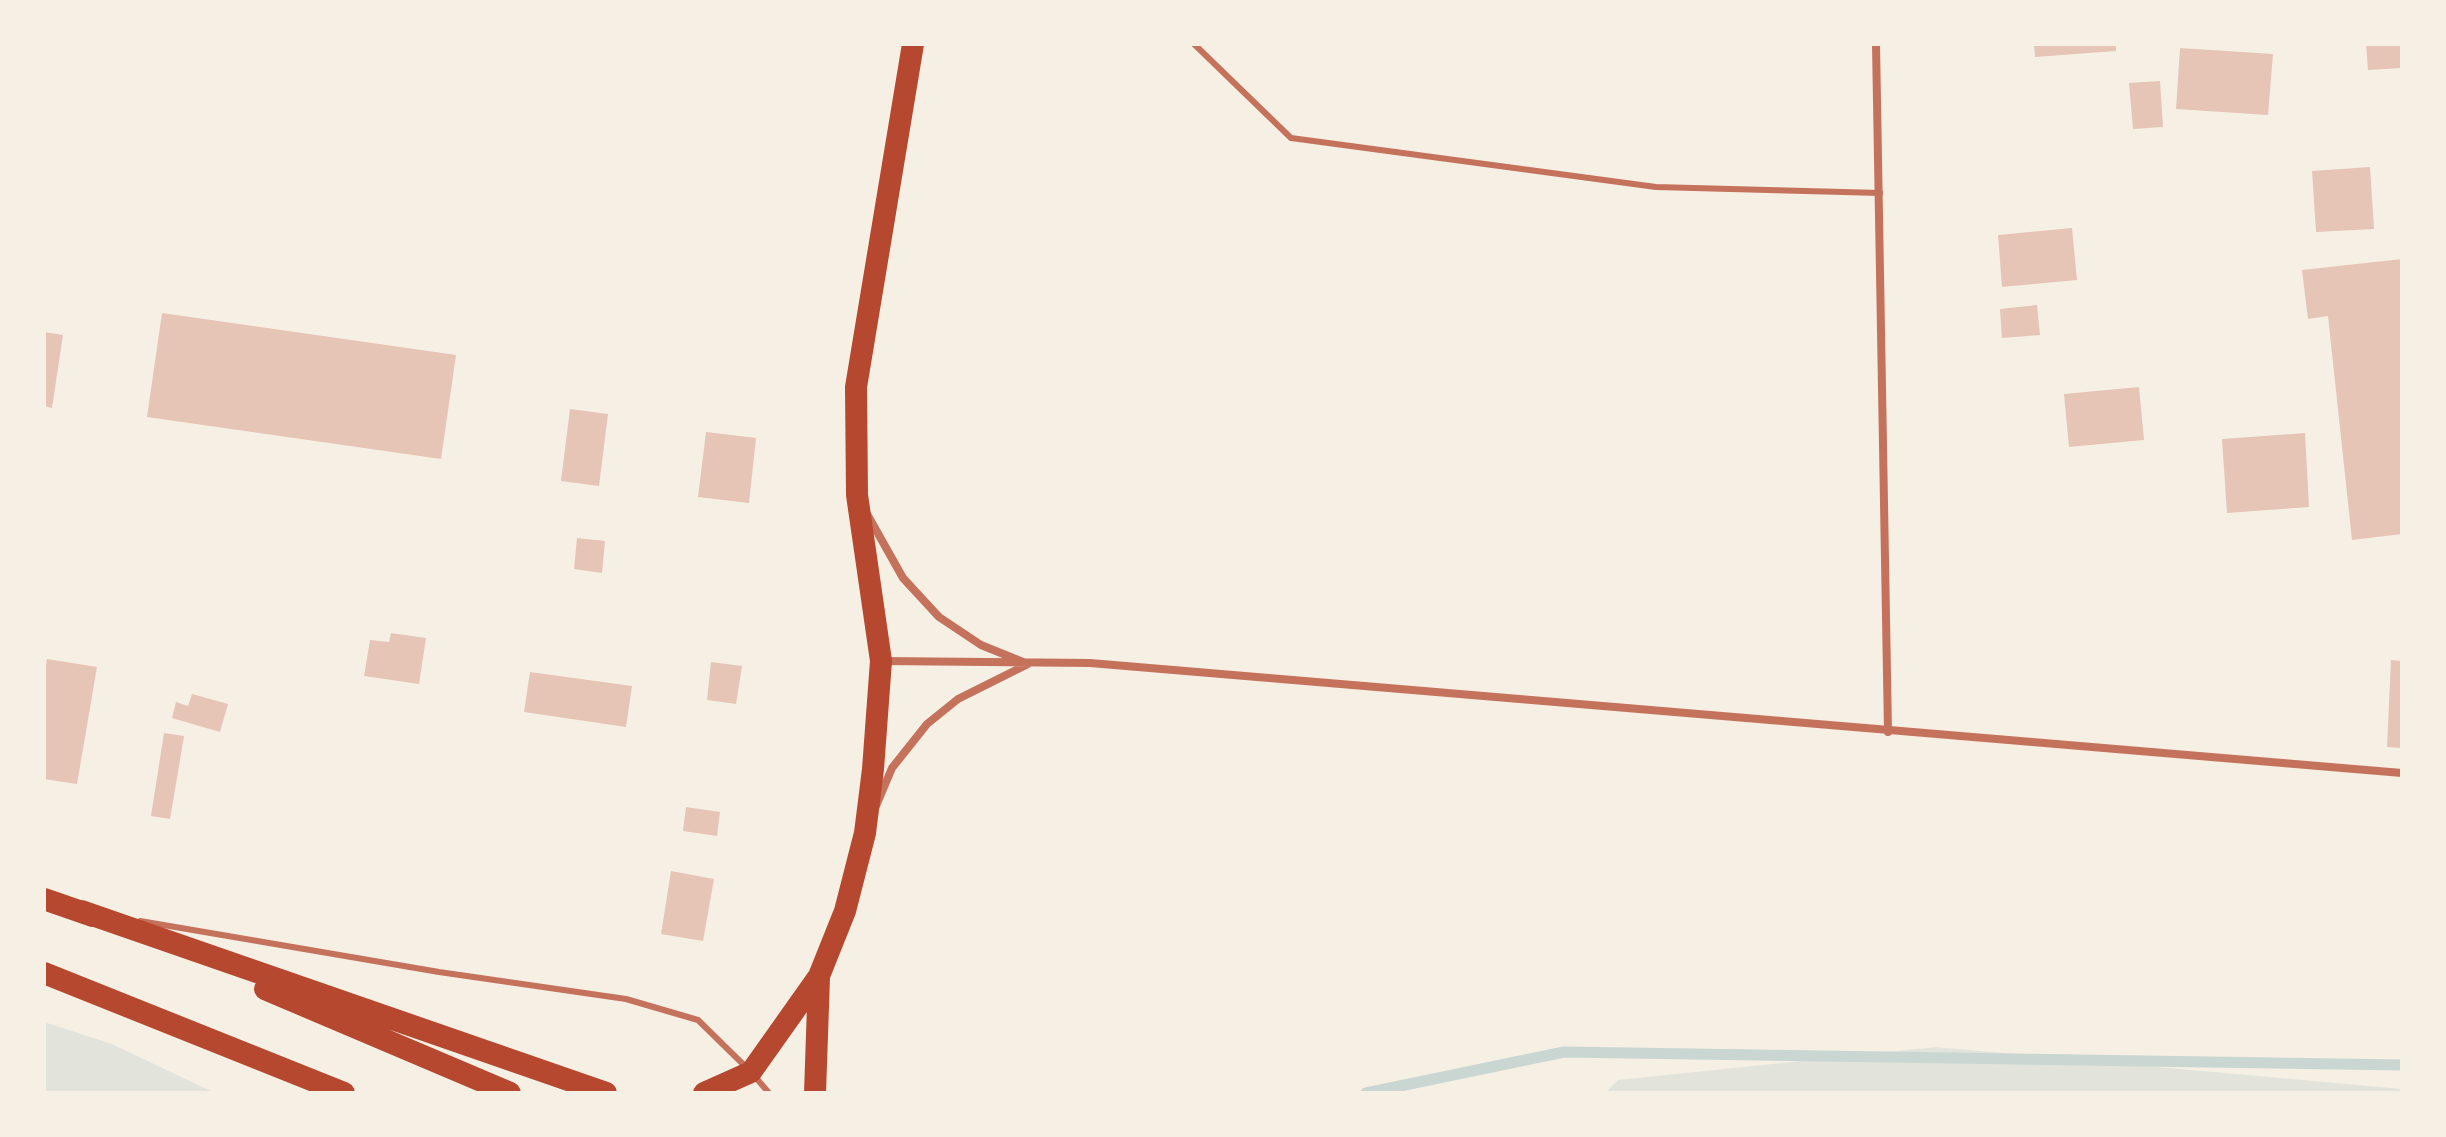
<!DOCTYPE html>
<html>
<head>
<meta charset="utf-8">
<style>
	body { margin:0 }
	#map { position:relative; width:2446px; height:1137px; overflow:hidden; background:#f6efe4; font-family:Bitter,serif }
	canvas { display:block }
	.frame { position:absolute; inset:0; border:46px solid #f6efe4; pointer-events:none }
</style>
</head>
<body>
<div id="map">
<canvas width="2446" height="1137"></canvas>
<div class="frame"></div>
</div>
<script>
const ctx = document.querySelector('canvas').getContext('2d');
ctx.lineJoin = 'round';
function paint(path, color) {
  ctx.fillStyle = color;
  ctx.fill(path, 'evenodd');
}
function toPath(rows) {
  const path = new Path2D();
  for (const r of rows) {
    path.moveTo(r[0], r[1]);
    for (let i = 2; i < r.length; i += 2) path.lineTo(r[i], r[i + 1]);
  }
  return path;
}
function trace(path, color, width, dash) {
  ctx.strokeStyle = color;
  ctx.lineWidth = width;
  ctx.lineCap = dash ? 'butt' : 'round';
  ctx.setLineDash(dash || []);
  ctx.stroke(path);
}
paint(toPath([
	[44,1022,112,1044,215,1093,44,1093],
	[1936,1047,2402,1089,2402,1093,1605,1093,1618,1080]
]), '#e2e4dc');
trace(toPath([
	[1366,1093,1564,1052,2402,1065]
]), '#c9d6d2', 11);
paint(toPath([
	[2034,44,2116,44,2116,51,2035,57],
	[2366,44,2402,44,2402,68,2368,70],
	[2180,48,2273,54,2268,115,2176,109],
	[2160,81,2163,127,2133,129,2129,83],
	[2370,167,2374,229,2316,232,2312,171],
	[2072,228,2077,280,2002,287,1998,235],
	[2402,259,2402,534,2352,540,2328,316,2308,319,2302,270],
	[2037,305,2040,335,2002,338,2000,309],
	[162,313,456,355,441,459,147,417],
	[44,332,63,335,52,408,44,406],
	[2139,387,2144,440,2069,447,2064,394],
	[570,409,608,414,599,486,561,481],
	[706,432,756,438,749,503,698,497],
	[2305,433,2309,507,2227,513,2222,439],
	[577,538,605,541,602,573,574,569],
	[391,633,426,638,419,684,364,676,370,640,389,642],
	[47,659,97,667,77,784,44,779,44,678],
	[2391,660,2402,661,2402,748,2387,747],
	[711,662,742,666,736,704,707,700],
	[530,672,632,686,626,727,524,712],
	[192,694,228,704,220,732,172,718,176,702,188,706],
	[164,733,184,736,170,819,151,816],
	[686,807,720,812,717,836,683,831],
	[671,871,714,879,703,941,661,934]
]), '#e6c5b7');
trace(toPath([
	[1194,44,1291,138,1656,187,1880,193],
	[140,921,439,972,626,999,698,1020,751,1072,769,1093]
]), '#c5725c', 6);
trace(toPath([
	[1876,44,1888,732],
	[867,514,903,578,939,617,981,645,1028,664,958,699,927,724,892,768,876,806],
	[882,661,1090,663,2402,773]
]), '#c5725c', 8);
trace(toPath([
	[44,899,93,916],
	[81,911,606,1093],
	[44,973,344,1093],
	[265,989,510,1093],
	[704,1093,751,1072,819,976,845,911,865,833,873,769,881,661,857,495,856,387,913,44],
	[815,1093,819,977]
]), '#b5482f', 22);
</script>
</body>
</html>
